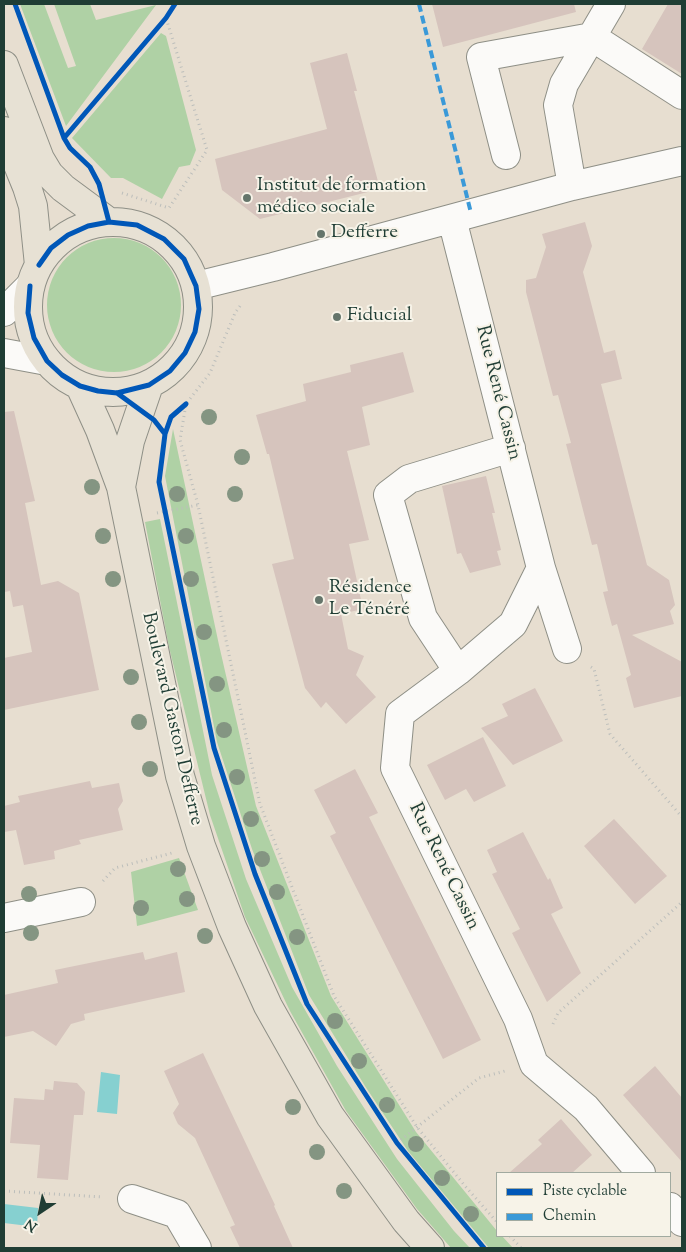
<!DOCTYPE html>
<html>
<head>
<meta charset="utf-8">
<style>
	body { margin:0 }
	#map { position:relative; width:686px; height:1252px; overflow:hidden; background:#e7ded0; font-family:"Sorts Mill Goudy",serif }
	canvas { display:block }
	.frame { position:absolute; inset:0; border:5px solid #1f3d34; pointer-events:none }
	.legend { position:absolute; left:496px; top:1172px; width:175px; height:65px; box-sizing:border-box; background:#f7f3e8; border:1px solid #a1aaa0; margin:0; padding:6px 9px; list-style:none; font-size:15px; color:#1f3d34 }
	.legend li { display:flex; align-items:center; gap:10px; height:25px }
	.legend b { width:25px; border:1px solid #a1aaa0 }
	.north { position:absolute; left:15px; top:1187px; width:50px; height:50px; -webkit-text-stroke:4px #f7f3e8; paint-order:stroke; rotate:214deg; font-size:14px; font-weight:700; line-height:20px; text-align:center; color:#1f3d34 }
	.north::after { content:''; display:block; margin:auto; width:18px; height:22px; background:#1f3d34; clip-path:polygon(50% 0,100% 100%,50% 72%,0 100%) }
</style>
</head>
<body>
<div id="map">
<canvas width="686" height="1252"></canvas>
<div class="frame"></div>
<ul class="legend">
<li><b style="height:6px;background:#0057b8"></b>Piste cyclable</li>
<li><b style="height:6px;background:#3a99d8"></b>Chemin</li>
</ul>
<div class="north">N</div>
</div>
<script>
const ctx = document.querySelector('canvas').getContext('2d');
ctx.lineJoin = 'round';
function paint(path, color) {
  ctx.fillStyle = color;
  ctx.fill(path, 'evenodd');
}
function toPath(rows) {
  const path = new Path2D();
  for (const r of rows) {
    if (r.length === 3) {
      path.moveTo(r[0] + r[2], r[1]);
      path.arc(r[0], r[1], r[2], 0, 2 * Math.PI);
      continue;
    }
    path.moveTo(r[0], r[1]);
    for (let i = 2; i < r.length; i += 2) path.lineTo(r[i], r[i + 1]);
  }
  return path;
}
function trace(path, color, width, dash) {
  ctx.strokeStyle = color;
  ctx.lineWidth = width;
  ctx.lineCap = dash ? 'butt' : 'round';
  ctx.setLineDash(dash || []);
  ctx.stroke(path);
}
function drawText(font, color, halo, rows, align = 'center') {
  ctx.font = font + ' "Sorts Mill Goudy",serif';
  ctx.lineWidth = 4;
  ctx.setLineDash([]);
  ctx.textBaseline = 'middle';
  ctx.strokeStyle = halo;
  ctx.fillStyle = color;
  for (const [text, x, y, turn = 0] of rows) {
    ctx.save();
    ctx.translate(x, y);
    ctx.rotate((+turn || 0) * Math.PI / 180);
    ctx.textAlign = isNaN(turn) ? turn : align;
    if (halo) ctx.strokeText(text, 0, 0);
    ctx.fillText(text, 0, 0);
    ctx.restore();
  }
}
paint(toPath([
	[20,4,44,4,68,68,76,66,54,4,90,4,96,20,156,5,66,126],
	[161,33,166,36,196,150,190,165,179,167,162,199,123,178,111,178,72,138],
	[114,305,67],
	[173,429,219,645,256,806,331,996,416,1132,497,1231,497,1236,502,1236,513,1248,489,1248,408,1151,365,1086,309,995,252,849,217,742,165,476],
	[160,519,212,775,246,879,292,987,337,1066,397,1159,454,1231,470,1248,451,1248,417,1209,346,1111,290,1011,245,917,210,815,169,647,145,522],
	[179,858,198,910,137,926,131,872]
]), '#afd1a5');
paint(toPath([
	[101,1072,120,1075,117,1114,97,1112],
	[4,1204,38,1208,37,1227,4,1223]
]), '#86d0d0');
paint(toPath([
	[432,4,574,4,576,12,443,47],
	[668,4,682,4,682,74,642,49],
	[347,53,357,91,354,91,380,189,260,219,222,190,215,159,327,129,310,63],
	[585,222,592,246,583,272,604,353,615,350,622,379,601,384,647,565,669,580,675,605,670,611,674,624,632,635,682,662,682,696,634,708,626,678,631,675,617,624,612,626,603,592,608,591,597,544,592,545,566,444,571,443,558,395,553,396,526,292,526,280,536,278,546,247,542,234],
	[403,352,414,392,362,407,370,445,347,451,369,540,349,544,363,609,341,614,348,649,364,656,356,675,376,697,346,724,326,702,321,708,305,688,272,564,294,559,269,454,267,454,256,415,306,401,303,384,351,372,350,365],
	[14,411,35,501,25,503,41,585,58,581,79,593,99,690,4,710,4,658,32,652,23,605,13,607,10,591,4,592,4,412],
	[486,476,495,513,492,513,501,550,497,551,501,565,470,573,461,553,457,554,442,486],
	[535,688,563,741,513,765,481,728,508,716,502,704],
	[483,737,506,786,474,802,466,789,445,800,427,765],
	[355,769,378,813,369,817,481,1040,443,1059,330,836,336,833,314,790],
	[90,781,92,788,119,783,123,801,118,809,123,830,79,840,81,844,54,851,55,859,24,865,16,830,4,832,4,806,20,802,18,796],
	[614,819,667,876,635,904,584,846],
	[523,832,548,880,550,878,563,908,551,914,581,973,547,1002,512,933,520,929,492,874,497,872,487,850],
	[143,952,145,960,177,952,185,992,84,1014,85,1020,71,1024,56,1046,33,1031,4,1037,4,995,58,983,55,970],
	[203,1053,275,1205,274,1206,293,1248,240,1248,230,1227,235,1225,195,1138,178,1124,176,1120,173,1113,179,1104,164,1071],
	[655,1066,682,1098,682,1162,623,1095],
	[54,1081,77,1083,85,1092,83,1115,74,1115,68,1180,37,1178,40,1145,10,1143,14,1098,44,1100,45,1089,53,1090],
	[561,1119,592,1155,572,1173,509,1173,542,1144,538,1140]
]), '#d6c4bd');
const minor = toPath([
	[506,155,481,57,592,37,682,95],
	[572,186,558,105,564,84,611,4],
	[452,219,541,568,513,624,458,671,400,714,395,768,518,1019,534,1064,586,1108,641,1173],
	[196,286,273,267,572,186,682,161],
	[4,312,30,286],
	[4,353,47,361],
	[541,568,567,649],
	[458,671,423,618,388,495,409,479,511,448],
	[4,918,81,902],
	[132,1199,177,1214,197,1248],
	[670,1207,682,1222]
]);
const major = toPath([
	[4,65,40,159,49,174,63,188,109,222],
	[4,131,27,187,33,206,39,265],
	[113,307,85],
	[80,386,100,430,121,487,180,776,201,846,232,927,268,1006,330,1116,406,1221,430,1248],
	[121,487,130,441,149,385]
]);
trace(minor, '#8e8f86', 30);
trace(major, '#8e8f86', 30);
trace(toPath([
	[122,193,169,208,207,150,166,18],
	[240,306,235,313,210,373,186,404,180,440,198,505,260,804,334,996,417,1127,465,1186,497,1222],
	[157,513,198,505],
	[591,667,594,669,610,734,682,817],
	[103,881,115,868,172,853],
	[553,1024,558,1013,682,902],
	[397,1143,479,1078,505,1071],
	[4,1191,103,1197],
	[510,1236,521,1248]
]), '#bcbebb', 3, [1, 4]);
trace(minor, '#fbfaf8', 28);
trace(major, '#e7e1d4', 28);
trace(toPath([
	[419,4,471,213]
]), '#3a99d8', 4, [8, 4]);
trace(toPath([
	[15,4,64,138,70,148,90,167,99,184,109,222],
	[64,138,166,18,175,4],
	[30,286,28,313,34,338,47,361,62,375,80,386,98,391,117,393,149,385,170,371,185,353,195,332,199,309,196,286,184,259,164,239,137,225,109,222,88,226,68,235,51,248,39,265],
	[117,393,154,420,165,434],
	[186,404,171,417,165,434,159,482,214,748,255,874,307,1004,397,1143,484,1248]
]), '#0057b8', 5);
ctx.fillStyle = '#849582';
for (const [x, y] of [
	[209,417],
	[242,457],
	[92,487],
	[177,494],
	[235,494],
	[103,536],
	[186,536],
	[113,579],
	[191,579],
	[204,632],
	[131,677],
	[217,684],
	[139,722],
	[224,730],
	[150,769],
	[237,777],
	[251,819],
	[262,859],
	[178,869],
	[277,892],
	[29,894],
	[187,899],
	[141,908],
	[31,933],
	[205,936],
	[297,937],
	[335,1021],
	[359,1061],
	[387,1105],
	[293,1107],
	[416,1144],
	[317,1152],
	[442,1178],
	[344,1191],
	[471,1214]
]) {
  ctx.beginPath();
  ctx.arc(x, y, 8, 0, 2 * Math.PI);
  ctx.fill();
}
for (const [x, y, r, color] of [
	[247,198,5,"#65756b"],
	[321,234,5,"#65756b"],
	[337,317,5,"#65756b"],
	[319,600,5,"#65756b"]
]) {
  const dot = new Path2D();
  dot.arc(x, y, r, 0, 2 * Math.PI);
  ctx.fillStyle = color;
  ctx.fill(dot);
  trace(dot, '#f7f3e8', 2);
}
drawText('19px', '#1f3d34', '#f7f3e8', [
	["Institut de formation",257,187],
	["médico sociale",257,209],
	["Defferre",331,234],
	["Fiducial",347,317],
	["Résidence",329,589],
	["Le Ténéré",329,611]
], 'left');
drawText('19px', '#1f3d34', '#f7f3e8', [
	["Rue René Cassin",497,393,76],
	["Boulevard Gaston Defferre",171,719,77],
	["Rue René Cassin",443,867,64]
]);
</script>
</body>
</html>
